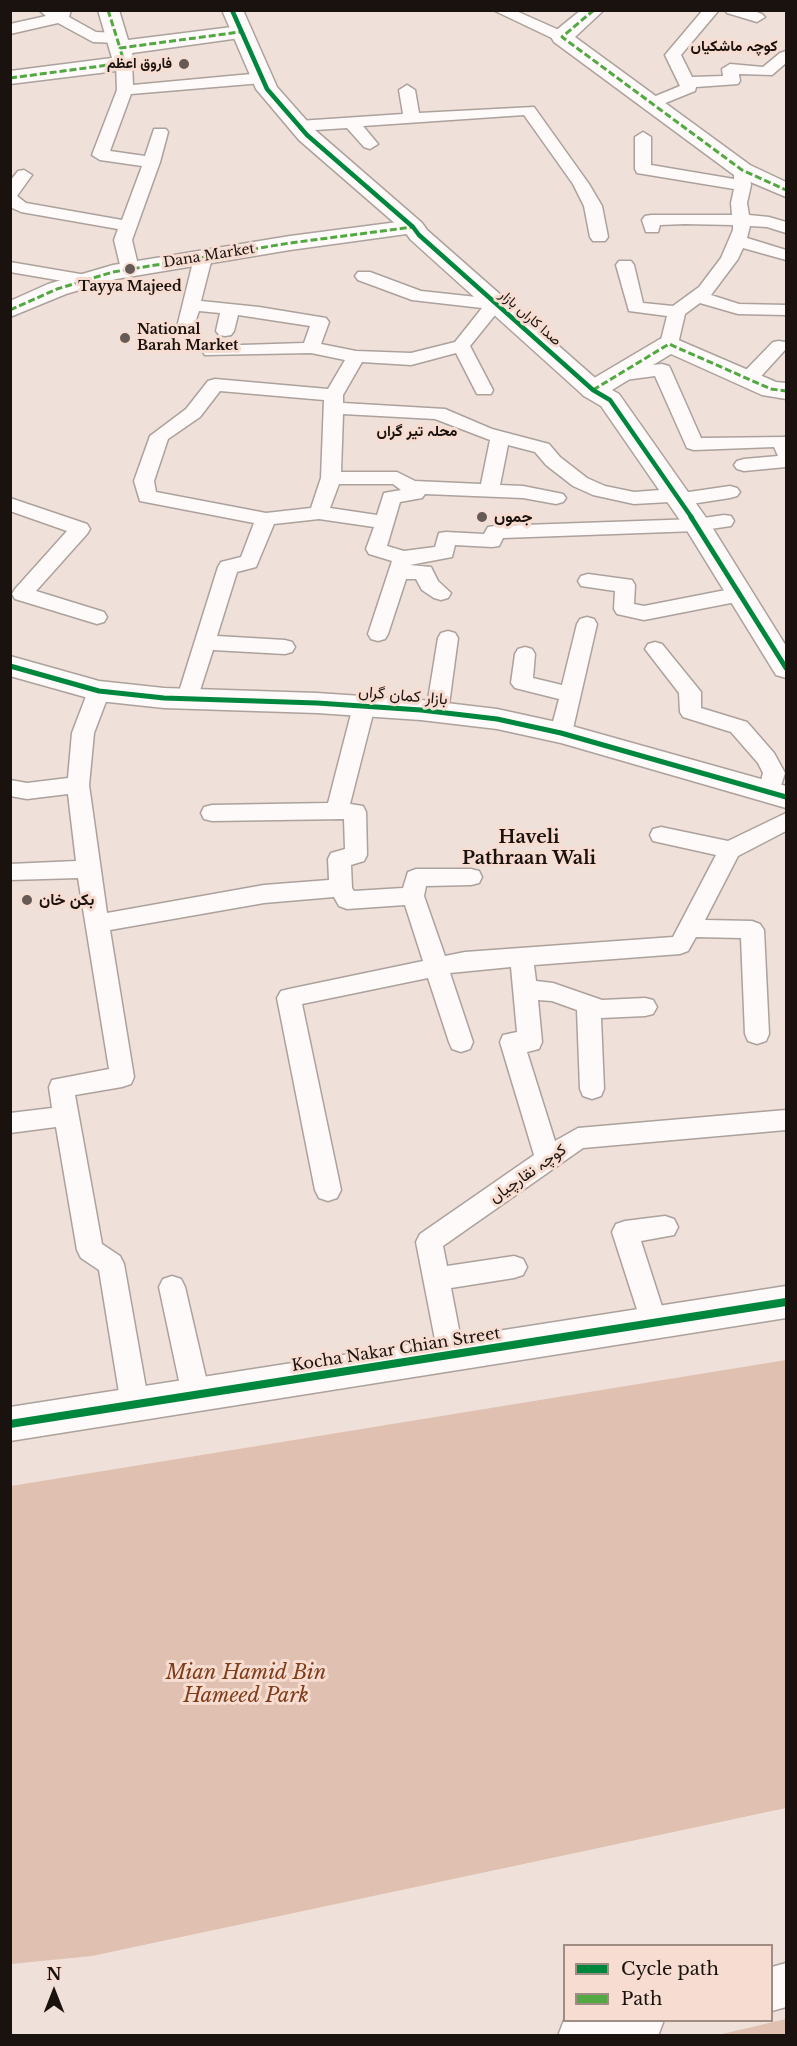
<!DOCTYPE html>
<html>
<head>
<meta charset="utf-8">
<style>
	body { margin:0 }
	#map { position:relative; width:797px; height:2046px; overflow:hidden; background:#efe0d9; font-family:"Libre Baskerville",serif }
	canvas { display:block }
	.frame { position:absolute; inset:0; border:12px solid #1a120e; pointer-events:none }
	.legend { position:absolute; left:563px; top:1944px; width:210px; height:78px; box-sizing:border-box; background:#f7ddd1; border:2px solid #9f8c83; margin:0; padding:8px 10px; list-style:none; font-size:18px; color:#1a120e }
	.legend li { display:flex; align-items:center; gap:12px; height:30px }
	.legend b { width:30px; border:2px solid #9f8c83 }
	.north { position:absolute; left:24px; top:1962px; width:60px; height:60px; -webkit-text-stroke:4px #f7ddd1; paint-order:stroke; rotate:0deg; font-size:16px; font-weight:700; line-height:24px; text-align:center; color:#1a120e }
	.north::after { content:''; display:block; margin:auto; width:21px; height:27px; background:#1a120e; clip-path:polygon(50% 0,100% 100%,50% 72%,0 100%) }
</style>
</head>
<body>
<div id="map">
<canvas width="797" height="2046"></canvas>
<div class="frame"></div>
<ul class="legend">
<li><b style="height:8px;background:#00873e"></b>Cycle path</li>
<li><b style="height:8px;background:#52a841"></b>Path</li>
</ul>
<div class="north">N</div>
</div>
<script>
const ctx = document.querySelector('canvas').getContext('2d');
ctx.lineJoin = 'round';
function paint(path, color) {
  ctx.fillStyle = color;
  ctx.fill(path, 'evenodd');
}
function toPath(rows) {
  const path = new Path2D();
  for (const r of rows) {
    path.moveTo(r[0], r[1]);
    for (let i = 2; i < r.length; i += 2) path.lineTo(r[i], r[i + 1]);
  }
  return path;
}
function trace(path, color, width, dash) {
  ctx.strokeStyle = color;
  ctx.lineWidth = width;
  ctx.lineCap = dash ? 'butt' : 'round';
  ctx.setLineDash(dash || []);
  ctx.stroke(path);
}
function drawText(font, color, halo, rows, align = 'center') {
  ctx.font = font + ' "Libre Baskerville",Vazirmatn,serif';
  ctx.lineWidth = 6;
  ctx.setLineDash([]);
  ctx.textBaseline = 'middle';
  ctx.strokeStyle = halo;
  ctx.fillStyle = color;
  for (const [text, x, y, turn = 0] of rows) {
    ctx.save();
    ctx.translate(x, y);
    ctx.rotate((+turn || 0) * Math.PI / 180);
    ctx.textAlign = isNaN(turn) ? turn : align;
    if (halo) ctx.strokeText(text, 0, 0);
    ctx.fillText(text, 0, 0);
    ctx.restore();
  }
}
paint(toPath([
	[786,1360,786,1808,92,1956,11,1964,11,1486],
	[786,2019,786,2035,718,2035]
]), '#e0c0b0');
const service = toPath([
	[39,10,71,10,69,17,96,32,117,33,125,38,117,43,93,42,58,23,10,34,10,24,46,16,39,10],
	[493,10,514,10,568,34,570,37,568,40,556,40,493,10],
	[703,10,719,10,681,55,692,77,723,76,722,69,730,64,763,67,780,53,786,51,786,63,772,75,739,74,740,81,738,84,696,87,695,91,658,106,646,106,644,103,646,100,680,86,665,55,703,10],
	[725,10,751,10,762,14,765,17,757,22,727,13,725,10],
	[124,58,132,63,133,85,262,73,270,78,262,83,131,94,110,151,145,156,154,129,166,129,168,132,160,162,132,240,139,269,136,273,130,274,124,273,121,269,114,240,118,229,21,212,10,207,10,181,18,171,24,170,32,175,17,196,26,203,122,220,142,166,100,160,92,155,117,90,116,63,124,58],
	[407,85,415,90,419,113,534,107,589,184,602,206,608,237,605,241,593,241,590,237,584,206,573,184,524,115,363,126,378,144,370,149,364,147,347,128,299,131,291,126,299,121,403,114,399,90,407,85],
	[643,132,651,137,651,165,734,179,734,170,736,166,748,166,751,185,747,203,749,215,769,217,786,222,786,233,767,227,750,226,747,238,786,250,786,260,743,248,738,259,711,295,739,304,786,305,786,315,738,314,700,303,685,314,678,344,675,348,669,349,663,348,660,344,667,316,629,311,616,265,619,261,631,261,634,265,643,303,673,306,699,287,721,258,733,230,733,225,685,224,660,225,658,232,646,232,642,220,645,216,651,215,732,215,731,203,734,189,637,173,635,169,635,137,643,132],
	[203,253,209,254,212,258,201,301,259,307,326,318,329,322,321,344,356,351,411,353,455,342,482,308,412,300,358,280,355,276,358,272,370,272,421,291,495,299,501,300,504,304,470,346,493,390,491,394,477,394,456,353,411,365,362,362,343,395,343,403,445,409,492,429,549,444,560,457,587,478,605,486,634,492,674,489,682,493,730,486,737,488,740,492,737,496,730,498,678,506,669,502,634,504,593,495,573,486,546,465,535,452,508,445,500,485,523,486,563,494,566,498,563,502,556,504,523,498,425,494,422,498,400,502,387,546,404,551,435,547,439,533,446,532,484,534,488,527,495,526,697,519,724,515,731,516,734,521,731,526,697,531,503,538,499,546,492,547,455,545,452,557,410,565,431,567,438,581,451,593,448,598,441,600,434,598,422,590,416,579,406,579,388,634,385,639,378,641,371,639,368,634,392,561,369,554,366,549,374,527,319,519,274,524,256,567,237,572,217,636,285,640,292,642,295,647,292,652,285,654,213,650,196,703,188,705,180,703,177,698,218,567,221,562,241,557,254,523,140,501,134,481,150,436,186,409,208,381,215,379,328,389,345,360,311,353,205,355,202,351,205,347,211,346,304,343,310,326,238,315,234,331,231,335,225,336,219,335,216,331,220,313,199,311,192,331,180,331,177,327,194,258,197,254,203,253],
	[220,391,324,400,321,478,311,508,266,513,156,492,154,481,168,439,200,417,220,391],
	[343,414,435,419,490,440,481,484,415,481,397,472,341,472,343,414],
	[339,484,393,484,401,490,384,493,377,515,330,508,339,484],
	[10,262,86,275,92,276,95,280,92,284,86,285,10,272,10,262],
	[779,341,785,342,785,350,755,383,741,383,739,379,741,375,773,342,779,341],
	[662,364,669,366,671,370,701,438,786,437,786,467,744,471,737,469,734,465,737,461,744,459,778,456,774,447,694,450,687,448,655,376,617,381,610,379,608,375,610,371,617,369,662,364],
	[10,498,87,524,90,529,87,534,36,591,104,612,107,617,104,622,97,624,15,599,12,594,15,589,67,531,10,511,10,498],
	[588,574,632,580,635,585,634,604,644,606,741,587,748,589,751,594,748,599,741,601,644,620,617,614,614,609,615,591,581,586,578,581,581,576,588,574],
	[587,617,594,619,597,624,572,733,569,738,561,741,553,738,550,733,559,699,515,688,511,683,515,654,518,649,525,647,532,649,535,654,533,678,562,685,577,624,580,619,587,617],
	[448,631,455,633,458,638,448,712,445,717,437,719,429,717,426,712,438,638,441,633,448,631],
	[655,642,662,644,697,687,701,692,701,708,747,722,774,753,785,773,777,798,769,800,761,798,758,792,763,773,758,763,731,732,683,717,680,712,679,693,645,649,648,644,655,642],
	[99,684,106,686,110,691,94,733,89,785,107,913,264,885,329,880,328,859,331,853,345,849,344,819,212,821,204,819,201,813,204,807,212,805,328,803,353,706,356,701,364,699,372,701,375,706,350,804,363,806,366,812,367,855,364,861,351,865,352,888,354,891,403,888,408,872,416,869,471,869,479,871,482,877,479,883,471,885,426,886,424,896,445,956,465,952,673,937,716,855,653,841,650,835,653,829,661,827,728,841,786,813,786,831,738,856,705,920,752,921,760,924,764,930,769,1034,766,1041,757,1044,748,1041,745,1034,741,938,696,937,688,951,680,954,534,965,536,981,553,983,602,1000,645,998,653,1000,657,1007,653,1014,645,1016,601,1018,604,1089,601,1096,592,1099,583,1096,580,1089,577,1010,552,1001,538,1000,542,1042,539,1049,527,1052,555,1141,578,1128,786,1110,786,1130,583,1148,443,1246,447,1266,514,1256,523,1259,527,1267,523,1275,514,1278,451,1288,464,1355,460,1363,451,1367,442,1363,438,1355,416,1242,420,1234,534,1155,500,1042,503,1035,517,1032,511,967,450,973,473,1042,470,1049,461,1052,452,1049,449,1042,428,978,302,1004,341,1190,337,1198,328,1201,319,1198,315,1190,277,998,281,991,289,989,423,961,405,905,347,909,339,906,334,897,264,903,110,930,134,1077,131,1084,122,1087,75,1095,102,1244,120,1256,124,1264,149,1405,145,1414,135,1417,125,1414,121,1405,99,1270,81,1258,77,1250,56,1127,10,1133,10,1113,52,1108,49,1087,52,1080,109,1069,78,878,10,880,10,864,76,861,68,794,27,799,10,796,10,780,27,783,68,778,72,733,88,691,92,686,99,684],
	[665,1216,674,1219,678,1227,674,1235,641,1241,667,1322,663,1330,654,1334,645,1330,641,1322,612,1232,616,1224,625,1221,665,1216],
	[172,1276,181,1279,185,1287,210,1395,206,1404,196,1407,186,1404,182,1395,159,1287,163,1279,172,1276]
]);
const minor = toPath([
	[98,10,119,10,128,40,240,26,248,27,251,32,248,37,240,38,132,53,135,63,132,68,124,70,10,84,10,71,112,58,98,10],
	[581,10,604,10,575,37,750,165,786,182,786,197,734,175,554,42,551,37,554,32,581,10],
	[413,220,421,222,425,227,421,232,290,250,116,279,66,294,10,317,10,301,48,284,113,265,290,236,413,220],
	[669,336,776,382,786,383,786,399,762,395,671,354,602,396,593,398,584,396,580,390,584,384,660,339,669,336],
	[10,656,99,681,164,688,317,693,421,700,497,709,561,723,786,786,786,808,561,743,497,729,421,720,317,713,164,708,99,701,10,676,10,656],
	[786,1286,786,1318,10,1441,10,1407,786,1286]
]);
const tertiary = toPath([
	[222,10,243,10,277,87,315,130,421,222,427,230,602,384,619,394,707,519,786,646,786,678,776,675,686,529,601,406,584,396,411,240,405,232,299,140,256,89,222,10]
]);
const primary = toPath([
	[786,1963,786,2007,772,2011,772,1967,786,1963],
	[564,2020,664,2020,658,2036,558,2036,564,2020]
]);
trace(service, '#aca19c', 3);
trace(minor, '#aca19c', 3);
trace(tertiary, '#aca19c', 3);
trace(primary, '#aca19c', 3);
paint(service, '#fdfaf9');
paint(minor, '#fdfaf9');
paint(tertiary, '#fdfaf9');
paint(primary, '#fdfaf9');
trace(toPath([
	[108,10,120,48],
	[594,10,562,37,742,170,786,190],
	[10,78,124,63,120,48,240,32],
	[10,310,57,289,113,272,290,243,413,227],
	[593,390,669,344,771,389,786,391]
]), '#52a841', 3, [7, 3]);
trace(toPath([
	[232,10,267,89,307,135,413,227,419,235,593,390,610,400,692,518]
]), '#00873e', 4.5);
trace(toPath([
	[691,517,786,668],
	[10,666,99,691,164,698,317,703,421,710,497,719,561,733,786,797]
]), '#00873e', 5);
trace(toPath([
	[10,1424,786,1302]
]), '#00873e', 8);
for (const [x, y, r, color] of [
	[184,64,6,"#655a55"],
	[130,269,6,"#655a55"],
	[125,338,6,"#655a55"],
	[482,517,6,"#655a55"],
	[27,900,6,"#655a55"]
]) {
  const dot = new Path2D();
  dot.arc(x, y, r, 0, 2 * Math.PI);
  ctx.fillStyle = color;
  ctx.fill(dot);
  trace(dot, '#f7ddd1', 2);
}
drawText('bold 14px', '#1a120e', '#f7ddd1', [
	["فاروق اعظم",172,64],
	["Tayya Majeed",130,287,"center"],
	["National",137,330,"left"],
	["Barah Market",137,346,"left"]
], 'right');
drawText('14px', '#1a120e', '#f7ddd1', [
	["Dana Market",209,256,-9],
	["صدا کاراں بازار",530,318,41]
]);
drawText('bold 15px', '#1a120e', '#f7ddd1', [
	["کوچہ ماشکیاں",734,47],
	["محلہ تیر گراں",417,432]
]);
drawText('bold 16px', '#1a120e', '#f7ddd1', [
	["جموں",494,517],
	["بکن خان",39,900]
], 'left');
drawText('16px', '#1a120e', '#f7ddd1', [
	["بازار کمان گراں",403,696,5],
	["کوچہ نقارچیاں",528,1174,-35],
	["Kocha Nakar Chian Street",396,1350,-9]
]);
drawText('bold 18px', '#1a120e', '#f7ddd1', [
	["Haveli",529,838],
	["Pathraan Wali",529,859]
]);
drawText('italic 20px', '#7e3c18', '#f7ddd1', [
	["Mian Hamid Bin",246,1673],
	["Hameed Park",246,1696]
]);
</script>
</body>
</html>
